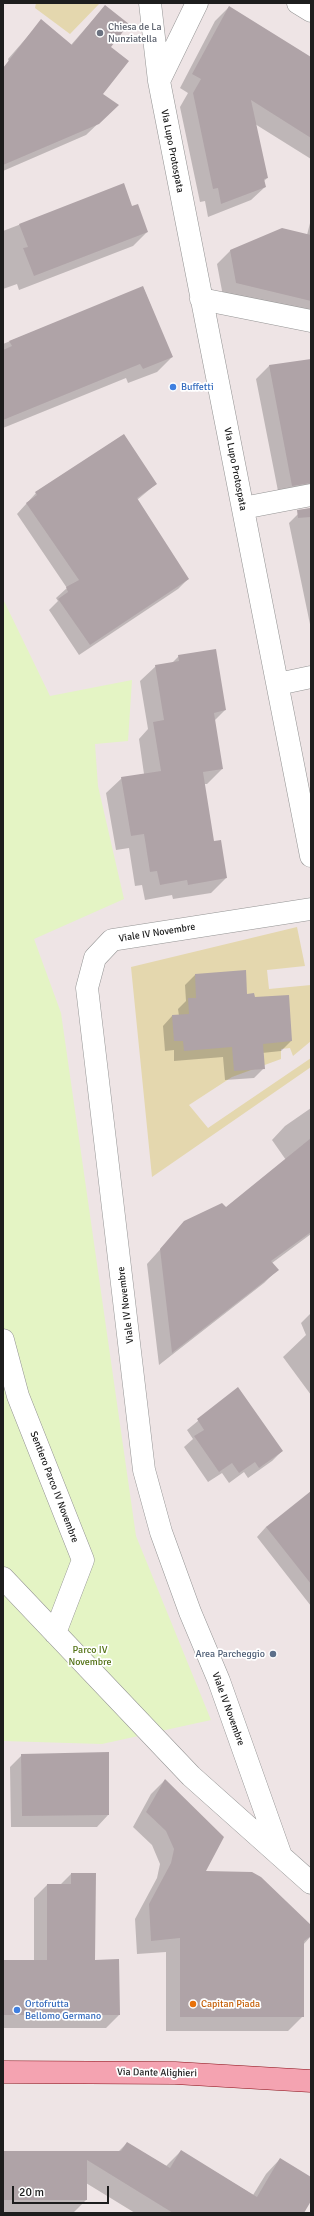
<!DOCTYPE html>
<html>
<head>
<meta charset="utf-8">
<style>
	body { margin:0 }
	#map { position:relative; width:314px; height:2216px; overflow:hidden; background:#eee4e5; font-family:Signika,sans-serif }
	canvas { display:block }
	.frame { position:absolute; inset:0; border:4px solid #1d1d1d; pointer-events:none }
	.scale { position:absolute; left:12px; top:2186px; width:97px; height:18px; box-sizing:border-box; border:2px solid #1d1d1d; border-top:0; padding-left:5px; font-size:12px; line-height:14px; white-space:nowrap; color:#1d1d1d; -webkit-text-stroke:3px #fff; paint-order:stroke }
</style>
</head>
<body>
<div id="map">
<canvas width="314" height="2216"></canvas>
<div class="frame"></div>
<div class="scale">20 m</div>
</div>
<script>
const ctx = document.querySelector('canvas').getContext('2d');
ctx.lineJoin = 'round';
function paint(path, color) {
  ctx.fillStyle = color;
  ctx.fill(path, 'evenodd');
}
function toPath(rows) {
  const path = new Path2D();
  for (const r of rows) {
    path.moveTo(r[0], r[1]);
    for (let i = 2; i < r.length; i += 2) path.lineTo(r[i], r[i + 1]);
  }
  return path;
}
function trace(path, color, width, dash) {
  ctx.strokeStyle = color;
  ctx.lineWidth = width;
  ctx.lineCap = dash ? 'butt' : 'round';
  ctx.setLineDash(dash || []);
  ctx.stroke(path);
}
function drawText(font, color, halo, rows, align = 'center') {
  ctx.font = font + ' Signika,sans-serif';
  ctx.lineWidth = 3.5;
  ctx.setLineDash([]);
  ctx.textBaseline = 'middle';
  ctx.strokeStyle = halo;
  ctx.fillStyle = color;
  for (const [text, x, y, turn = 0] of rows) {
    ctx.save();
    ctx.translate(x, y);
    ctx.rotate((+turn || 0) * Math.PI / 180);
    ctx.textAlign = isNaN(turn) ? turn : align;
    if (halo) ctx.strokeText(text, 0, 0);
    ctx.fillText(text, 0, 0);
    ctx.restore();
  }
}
paint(toPath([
	[36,3,100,3,70,34,35,8],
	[297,927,305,966,267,970,269,989,311,985,311,1041,293,1056,290,1048,281,1049,281,1059,232,1077,189,1105,208,1128,311,1058,311,1067,152,1177,131,967]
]), '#e4d7ae');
paint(toPath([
	[3,599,50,696,132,680,128,741,95,744,98,786,124,899,34,939,61,1013,136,1536,211,1720,102,1744,3,1741]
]), '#e4f4c4');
paint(toPath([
	[105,6,110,47,102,94,106,116,86,135,3,171,3,89,17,82,8,59,41,21,71,45],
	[229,7,311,59,311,159,255,124,267,178,264,181,265,187,251,200,208,217,205,201,200,202,180,107,188,93,180,88,215,21],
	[123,185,132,208,147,232,133,246,19,290,17,284,3,289,3,231],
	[311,219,311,318,223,296,217,264,230,251,307,235],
	[143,287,172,357,157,372,128,383,126,378,3,428,3,344],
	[309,360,311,368,311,629,289,523,302,510,310,508,311,506,278,491,256,379,269,366],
	[156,484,137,500,188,579,178,589,79,655,49,610,58,601,56,598,67,588,17,514,36,493],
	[179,656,225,710,214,721,222,769,207,784,204,784,213,842,226,878,211,893,173,899,172,895,145,900,142,885,135,886,129,848,116,850,106,793,122,778,144,774,139,739,148,729,140,681,156,666,171,664],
	[195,975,254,998,291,1041,281,1051,262,1053,264,1068,254,1078,225,1080,223,1057,174,1061,174,1050,165,1051,163,1026,172,1016,179,1016,178,1009,186,1001,185,985],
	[311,1108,311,1234,272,1263,277,1270,264,1283,159,1365,147,1264,185,1222,226,1209,286,1160,272,1140,285,1126],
	[311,1313,311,1395,283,1357,306,1335,301,1323],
	[238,1388,282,1451,272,1461,248,1478,244,1472,229,1483,222,1473,208,1482,184,1447,193,1439,187,1430],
	[311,1507,311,1606,257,1537,266,1527],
	[22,1755,108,1815,97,1827,11,1827,10,1767],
	[165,1780,204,1872,311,1926,311,1936,303,1945,303,2016,288,2031,166,2031,166,1952,137,1954,135,1919,157,1878,160,1864,152,1845,133,1827,151,1794],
	[71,1874,94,1961,119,2015,106,2028,3,2028,3,1961,34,1961,34,1898,47,1885,60,1885],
	[127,2143,166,2166,181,2151,253,2195,266,2174,280,2159,311,2178,311,2199,302,2213,135,2213,86,2183,86,2200,73,2213,3,2213,3,2152,118,2152]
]), '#0003');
paint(toPath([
	[105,5,129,24,111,47,129,61,103,94,119,105,99,124,3,165,3,68,41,19,72,45],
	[229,6,311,57,311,138,251,100,268,178,264,179,266,187,221,204,218,188,213,189,193,93,201,79,192,74],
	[124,183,132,206,138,204,148,232,34,276,23,248,28,247,19,224],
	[282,228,311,235,311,301,236,283,230,250],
	[143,286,173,357,143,369,140,364,3,420,3,350,12,346,9,341],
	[311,359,311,483,292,486,269,365],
	[124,434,157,484,137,498,189,579,90,645,58,599,68,592,66,587,79,580,26,503,37,495,35,492],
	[311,508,311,517,298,518,297,510],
	[216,649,226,710,214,713,223,769,203,772,214,841,221,840,227,878,188,885,187,880,160,885,157,871,150,872,144,834,131,836,121,777,161,771,153,722,164,720,155,665,179,661,178,655],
	[246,970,247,994,254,993,255,997,289,995,292,1041,263,1044,265,1069,234,1071,232,1047,184,1051,183,1041,174,1041,172,1015,189,1014,188,998,196,998,195,974],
	[311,1138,311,1232,271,1261,279,1270,172,1353,160,1249,184,1221,222,1203,226,1207],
	[238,1387,283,1451,259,1468,255,1462,239,1473,232,1463,219,1472,194,1436,204,1430,197,1419],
	[311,1491,311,1584,266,1527],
	[109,1752,109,1815,22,1816,21,1754],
	[165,1779,224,1837,206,1871,252,1872,261,1877,311,1925,311,1936,304,1941,304,2017,180,2017,180,1938,151,1941,149,1904,171,1863,174,1849,166,1831,146,1812],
	[71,1873,96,1873,95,1960,119,1959,120,2015,3,2015,3,1960,47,1960,47,1884,71,1884],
	[127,2142,170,2168,181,2150,257,2197,280,2158,311,2177,311,2201,304,2213,173,2213,87,2160,87,2200,3,2200,3,2151,121,2151]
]), '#afa3a7');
const minor = toPath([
	[150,3,159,81,311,856],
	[298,3,311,11],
	[159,81,197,3],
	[201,299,311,321],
	[243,508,311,495],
	[278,684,311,677],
	[3,1340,18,1396,83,1560,55,1633],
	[3,1578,191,1776,311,1883],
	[281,1856,219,1681,190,1612,161,1532,144,1470,87,988,95,958,112,940,311,909]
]);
const major = toPath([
	[3,2072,175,2073,311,2081]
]);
trace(minor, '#949494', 23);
trace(major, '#8a0d16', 23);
trace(minor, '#fff', 22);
trace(major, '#f4a3b1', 22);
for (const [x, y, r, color] of [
	[100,33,4,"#6b7280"],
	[173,387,4,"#3f7fe0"],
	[273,1654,4,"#5c6f8a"],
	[193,2004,4,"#e8710a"],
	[17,2010,4,"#3f7fe0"]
]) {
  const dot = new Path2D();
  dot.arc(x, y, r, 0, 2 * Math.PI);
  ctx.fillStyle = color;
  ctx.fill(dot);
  trace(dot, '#fff', 1.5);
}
drawText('10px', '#5b616d', '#fff', [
	["Chiesa de La",108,27],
	["Nunziatella",108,39]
], 'left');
drawText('10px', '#1d1d1d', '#fff', [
	["Via Lupo Protospata",172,151,79],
	["Via Lupo Protospata",235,469,79],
	["Viale IV Novembre",157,933,-9],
	["Viale IV Novembre",126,1305,-97],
	["Sentiero Parco IV Novembre",54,1487,69],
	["Viale IV Novembre",228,1709,70],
	["Via Dante Alighieri",157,2073,1]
]);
drawText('10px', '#366cbe', '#fff', [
	["Buffetti",181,387],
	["Ortofrutta",25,2004],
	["Bellomo Germano",25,2016]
], 'left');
drawText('10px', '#537215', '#fff', [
	["Parco IV",90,1650],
	["Novembre",90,1662]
]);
drawText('10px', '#4e5e75', '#fff', [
	["Area Parcheggio",265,1654]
], 'right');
drawText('10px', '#c56008', '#fff', [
	["Capitan Piada",201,2004]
], 'left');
</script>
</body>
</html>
